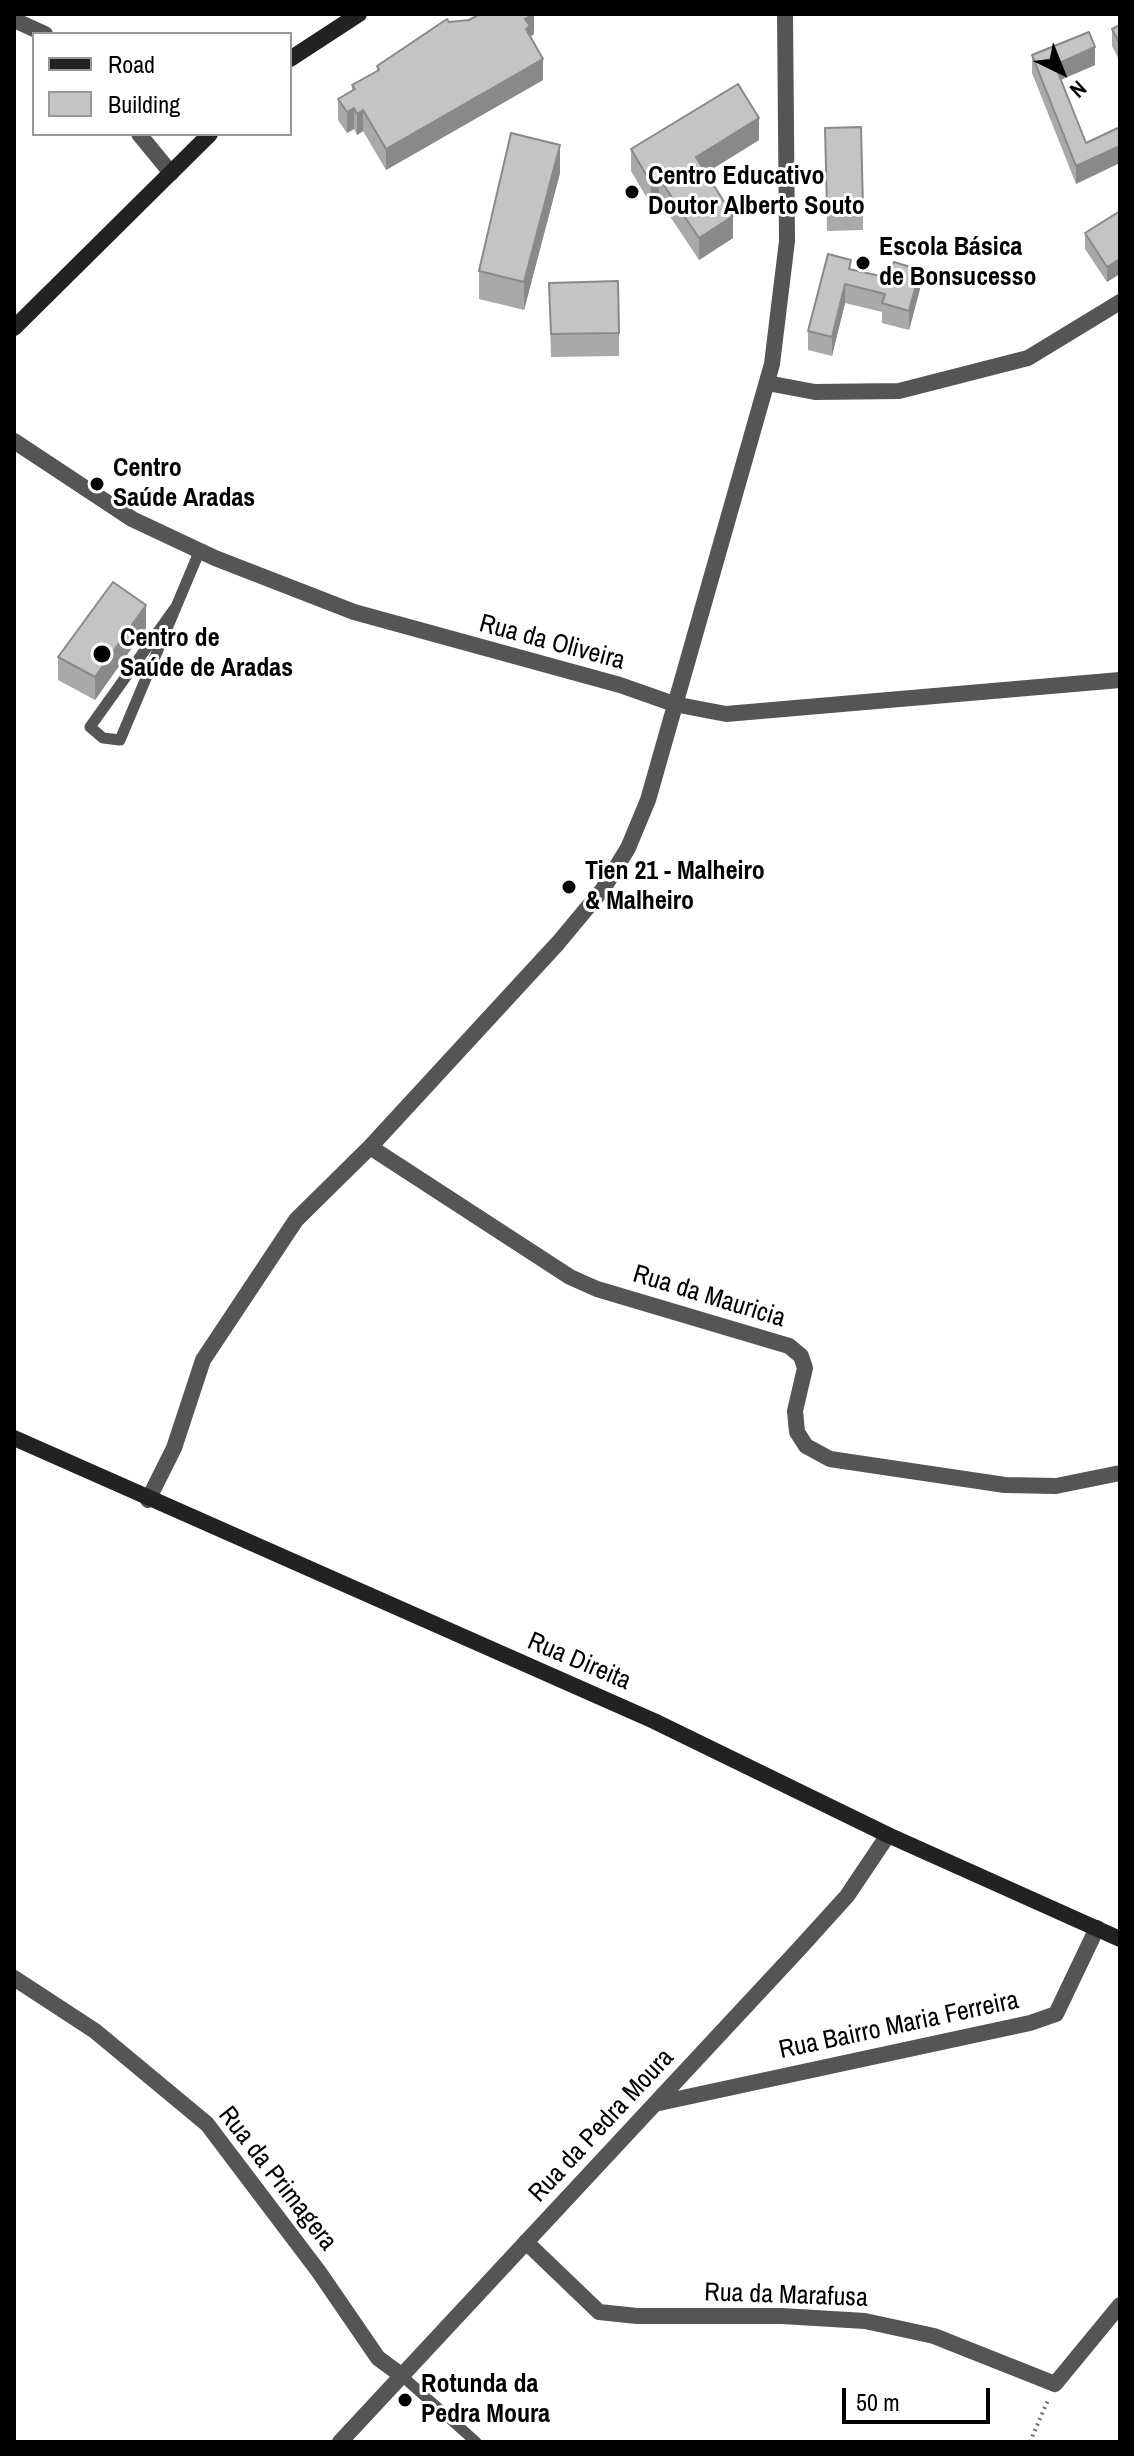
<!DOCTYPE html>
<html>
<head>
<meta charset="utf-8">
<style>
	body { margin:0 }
	#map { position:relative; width:1134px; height:2456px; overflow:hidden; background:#fff; font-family:"Archivo Narrow",sans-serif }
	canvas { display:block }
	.frame { position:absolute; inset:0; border:16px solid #000; pointer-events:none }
	.legend { position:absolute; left:32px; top:32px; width:260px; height:104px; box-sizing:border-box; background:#fff; border:2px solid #999; margin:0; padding:10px 14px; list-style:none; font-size:24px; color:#000 }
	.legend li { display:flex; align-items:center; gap:16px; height:40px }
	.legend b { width:40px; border:2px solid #999 }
	.north { position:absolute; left:1022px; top:32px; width:80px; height:80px; -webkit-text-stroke:6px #fff; paint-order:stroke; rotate:137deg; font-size:22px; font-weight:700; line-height:32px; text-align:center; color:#000 }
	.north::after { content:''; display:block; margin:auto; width:28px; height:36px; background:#000; clip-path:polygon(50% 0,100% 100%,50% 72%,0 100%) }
	.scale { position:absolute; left:842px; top:2388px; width:148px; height:36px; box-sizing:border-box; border:4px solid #000; border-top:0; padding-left:10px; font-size:24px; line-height:28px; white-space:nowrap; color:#000; -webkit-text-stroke:6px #fff; paint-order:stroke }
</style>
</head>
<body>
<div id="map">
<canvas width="1134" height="2456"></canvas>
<div class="frame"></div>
<ul class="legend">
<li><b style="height:10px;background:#222"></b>Road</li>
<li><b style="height:22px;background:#c4c4c4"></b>Building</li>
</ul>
<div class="north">N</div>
<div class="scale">50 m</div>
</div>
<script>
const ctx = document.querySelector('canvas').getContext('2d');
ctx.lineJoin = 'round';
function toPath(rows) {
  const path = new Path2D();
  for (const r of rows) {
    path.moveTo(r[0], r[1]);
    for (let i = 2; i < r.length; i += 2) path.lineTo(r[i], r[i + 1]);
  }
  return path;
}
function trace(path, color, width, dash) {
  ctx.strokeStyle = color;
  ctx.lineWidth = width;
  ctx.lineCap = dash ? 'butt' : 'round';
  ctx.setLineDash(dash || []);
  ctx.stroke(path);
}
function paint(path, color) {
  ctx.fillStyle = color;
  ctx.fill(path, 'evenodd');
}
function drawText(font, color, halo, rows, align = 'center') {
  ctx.font = font + ' "Archivo Narrow",sans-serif';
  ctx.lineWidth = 6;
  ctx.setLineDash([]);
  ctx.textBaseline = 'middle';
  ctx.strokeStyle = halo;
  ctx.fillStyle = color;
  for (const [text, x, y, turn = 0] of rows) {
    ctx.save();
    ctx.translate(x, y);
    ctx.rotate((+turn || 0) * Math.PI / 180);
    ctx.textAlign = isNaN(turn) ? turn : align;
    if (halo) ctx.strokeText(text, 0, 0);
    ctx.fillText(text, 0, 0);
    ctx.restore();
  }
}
trace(toPath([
	[1030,2442,1048,2400]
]), '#777', 4, [2, 4]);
trace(toPath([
	[175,608,90,727,103,738,120,740,200,550],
	[401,2375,476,2442]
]), '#555', 11);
trace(toPath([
	[14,20,45,34],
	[139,134,171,173],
	[767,383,815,392,899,391,1028,358,1120,302],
	[14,441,132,519,215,558,354,612,620,685,674,704,726,714,1120,680],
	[370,1147,570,1277,597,1289,789,1346,801,1356,805,1368,795,1411,797,1432,806,1446,830,1459,1005,1485,1056,1486,1120,1473],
	[148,1500,174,1448,203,1360,296,1220,370,1147,558,943,603,889,628,848,648,800,772,364,787,241,785,14],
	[14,1978,95,2031,207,2124,319,2272,378,2358,401,2375],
	[659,2103,1030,2023,1056,2014,1097,1928],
	[526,2242,599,2312,637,2316,782,2316,865,2321,934,2336,1055,2384,1120,2305]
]), '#555', 16);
trace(toPath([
	[340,2442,799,1949,847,1896,888,1835]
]), '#555', 16);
trace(toPath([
	[290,59,359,14],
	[14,328,210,134],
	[14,1438,654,1721,888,1835,1120,1939]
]), '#222', 16);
paint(toPath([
	[469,20,534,34,530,37,543,80,386,170,363,131,357,135,354,129,347,133,338,120,338,99,352,91,352,85,377,71,377,66,449,22],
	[1120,25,1120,62,1112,46,1112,29],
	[1032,55,1095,65,1061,80,1086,143,1076,184,1032,73],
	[825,128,863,208,863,230,827,231],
	[759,140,706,173,733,238,699,260,659,200,651,205,631,171,631,149],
	[560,173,524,310,479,299,479,271],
	[1120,211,1107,282,1085,249,1085,233],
	[851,270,920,289,909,330,882,323,882,312,845,303,832,356,808,350,808,331],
	[549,283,619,333,619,356,551,357],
	[146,628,95,700,58,680,58,657]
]), '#a9a9a9');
paint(toPath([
	[534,14,534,34,530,37,526,50,525,19],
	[1095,47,1095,65,1055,82,1055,65],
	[543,59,543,80,386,170,386,149],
	[354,108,354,129,347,133,347,112],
	[363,110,363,131,357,135,357,114],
	[759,118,759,140,696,179,696,157],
	[560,145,560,173,524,310,524,282],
	[1120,146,1120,163,1076,184,1076,166],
	[659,178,659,200,651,205,651,183],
	[733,216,733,238,699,260,699,238],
	[1120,259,1120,274,1107,282,1107,267],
	[920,270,920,289,909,330,909,311],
	[845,284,845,303,832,356,832,337],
	[146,605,146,628,95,700,95,677]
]), '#898989');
const building = toPath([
	[480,14,534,14,525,19,530,26,526,29,543,59,386,149,363,110,357,114,354,108,347,112,338,99,355,89,352,85,379,70,377,66,447,19,449,22,469,20,480,14],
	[1120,25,1120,44,1112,29,1120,25],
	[1089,32,1095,47,1055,65,1086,143,1120,127,1120,146,1076,166,1032,55,1089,32],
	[738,84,759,118,696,157,733,216,699,238,659,178,651,183,631,149,738,84],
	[861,127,863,208,827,209,825,128,861,127],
	[511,133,560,145,524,282,479,271,511,133],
	[1120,211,1120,259,1107,267,1085,233,1120,211],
	[828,254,851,260,849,269,889,278,894,262,920,270,909,311,882,303,885,294,845,284,832,337,808,331,828,254],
	[618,281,619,333,551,334,549,283,618,281],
	[113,582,146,605,95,677,58,657,113,582]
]);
paint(building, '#c4c4c4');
trace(building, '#898989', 2);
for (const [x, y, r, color] of [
	[632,192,8,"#000"],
	[863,263,8,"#000"],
	[97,484,8,"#000"],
	[102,654,10,"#000"],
	[569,887,8,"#000"],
	[405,2400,8,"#000"]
]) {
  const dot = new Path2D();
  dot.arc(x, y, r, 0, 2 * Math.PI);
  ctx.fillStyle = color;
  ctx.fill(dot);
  trace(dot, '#fff', 3);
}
drawText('bold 26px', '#000', '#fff', [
	["Centro Educativo",648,177],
	["Doutor Alberto Souto",648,207],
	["Escola Básica",879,248],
	["de Bonsucesso",879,278],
	["Centro",113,469],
	["Saúde Aradas",113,499],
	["Centro de",120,639],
	["Saúde de Aradas",120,669],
	["Tien 21 - Malheiro",585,872],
	["& Malheiro",585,902],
	["Rotunda da",421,2385],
	["Pedra Moura",421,2415]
], 'left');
drawText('26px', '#000', '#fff', [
	["Rua da Oliveira",552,643,15],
	["Rua da Mauricia",709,1297,17],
	["Rua Direita",579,1662,23],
	["Rua Bairro Maria Ferreira",899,2026,-12],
	["Rua da Pedra Moura",602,2126,-47],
	["Rua da Primagera",277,2179,52],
	["Rua da Marafusa",786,2296,2]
]);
</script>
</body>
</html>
